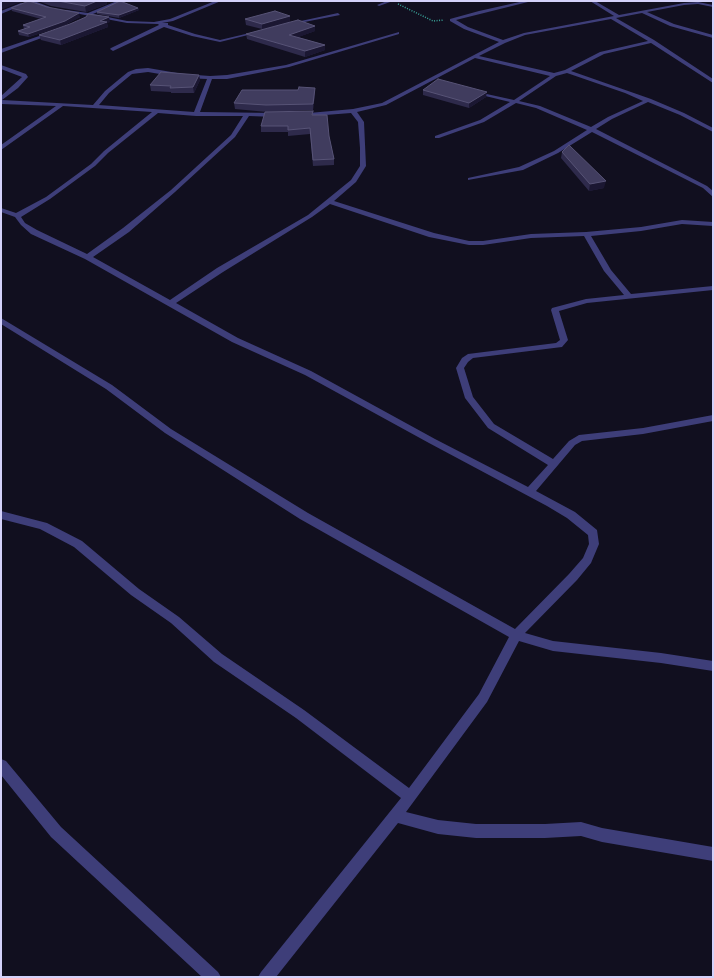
<!DOCTYPE html>
<html>
<head>
<meta charset="utf-8">
<style>
	body { margin:0 }
	#map { position:relative; width:714px; height:978px; overflow:hidden; background:#110f1f; font-family:Lato,sans-serif }
	canvas { display:block }
	.frame { position:absolute; inset:0; border:2px solid #d4d1fa; pointer-events:none }
</style>
</head>
<body>
<div id="map">
<canvas width="714" height="978"></canvas>
<div class="frame"></div>
</div>
<script>
const ctx = document.querySelector('canvas').getContext('2d');
ctx.lineJoin = 'round';
function toPath(rows) {
  const path = new Path2D();
  for (const r of rows) {
    path.moveTo(r[0], r[1]);
    for (let i = 2; i < r.length; i += 2) path.lineTo(r[i], r[i + 1]);
  }
  return path;
}
function trace(path, color, width, dash) {
  ctx.strokeStyle = color;
  ctx.lineWidth = width;
  ctx.lineCap = dash ? 'butt' : 'round';
  ctx.setLineDash(dash || []);
  ctx.stroke(path);
}
function paint(path, color) {
  ctx.fillStyle = color;
  ctx.fill(path, 'evenodd');
}
trace(toPath([
	[398,4,433,21,444,20]
]), '#3aa69b', 1.5, [1, 1.5]);
paint(toPath([
	[27,1,34,1,50,7,46,8,27,1],
	[117,1,123,1,93,14,127,21,154,22,170,19,215,1,221,1,173,21,162,23,168,23,168,25,195,34,220,40,258,31,260,32,220,42,192,36,164,27,113,51,110,49,111,48,159,25,158,24,127,23,64,11,66,10,88,13,117,1],
	[387,1,393,1,379,6,377,5,387,1],
	[524,1,532,1,456,20,468,27,503,40,524,33,614,16,590,1,595,1,619,15,684,3,698,2,713,5,713,7,698,4,684,5,647,12,674,24,713,35,713,38,670,26,642,13,616,18,654,40,713,79,713,83,651,43,604,54,571,71,651,99,684,113,713,128,713,132,680,115,648,102,612,119,596,129,707,186,713,191,713,197,703,188,592,132,558,153,523,170,468,180,468,178,519,167,554,151,587,130,536,108,516,103,484,122,439,138,435,138,435,136,480,120,510,102,473,93,473,91,514,100,550,76,475,58,386,105,357,112,364,122,366,166,356,182,334,201,434,233,469,241,483,241,531,234,586,232,641,227,682,220,713,222,713,226,682,224,641,231,591,236,611,270,631,294,713,286,713,290,587,303,559,311,568,340,562,347,473,358,468,362,464,368,473,397,494,424,553,459,569,441,579,435,643,428,713,415,713,421,643,434,582,441,575,445,536,491,575,512,597,530,599,544,591,563,577,580,525,633,553,641,661,653,713,661,713,671,661,663,553,651,519,641,487,702,406,812,438,820,476,824,545,824,581,822,602,828,713,847,713,861,602,842,581,836,545,838,476,838,438,834,398,823,276,977,258,977,261,972,401,798,296,718,214,662,171,623,131,595,74,547,40,529,1,519,1,511,47,523,82,541,139,589,179,617,222,654,304,710,409,788,479,694,509,637,300,519,165,433,106,389,1,324,1,318,112,385,171,429,308,513,515,629,569,574,583,558,589,544,588,535,567,518,547,506,429,443,305,375,232,342,85,259,31,234,21,225,15,217,1,212,1,208,16,213,46,197,91,164,104,151,152,112,63,106,1,150,1,145,56,106,1,104,1,96,22,77,1,69,1,65,26,74,28,77,18,88,2,100,93,105,105,91,117,81,128,72,136,69,148,68,183,74,210,76,227,75,286,65,399,32,399,34,289,67,227,79,212,79,200,112,276,113,279,115,276,117,249,116,235,137,175,192,129,232,93,257,170,300,217,268,308,215,351,180,360,166,360,148,358,122,351,113,300,117,298,116,298,114,353,109,382,103,499,42,464,29,450,21,450,19,479,11,524,1],
	[611,19,648,41,600,52,565,70,554,73,479,56,505,43,525,35,611,19],
	[148,72,183,78,207,79,194,112,99,105,109,93,132,74,148,72],
	[567,73,625,93,643,101,608,117,591,127,540,106,519,101,556,76,567,73],
	[158,113,196,116,243,116,231,135,171,190,123,228,87,254,37,230,25,223,21,217,50,199,95,166,108,153,158,113],
	[330,204,429,237,469,245,483,245,531,238,584,236,604,271,624,295,586,299,552,308,551,310,560,340,556,343,468,354,462,358,456,368,465,398,488,428,548,465,528,487,435,439,311,371,238,338,176,303,223,272,312,217,330,204],
	[21,3,25,4,1,14,1,11,21,3],
	[338,13,340,15,289,25,287,24,338,13],
	[51,32,55,33,1,53,1,49,51,32],
	[1,759,6,761,61,827,218,972,221,977,202,977,51,837,1,775,1,759]
]), '#3e3e79');
paint(toPath([
	[1,1,3,9,1,8],
	[38,1,106,1,107,4,86,12,51,6],
	[47,7,80,17,65,25,29,37,19,35,18,31,25,29,24,29,23,25,41,19,12,11,11,8],
	[138,8,139,10,119,18,97,14,97,12],
	[290,16,290,22,262,29,246,25,245,19],
	[110,22,107,23,108,27,61,45,41,40,39,35],
	[315,31,298,37,325,45,325,50,305,57,247,39,246,34],
	[199,75,200,80,194,93,171,93,171,92,151,91,150,85],
	[315,88,315,94,313,110,267,112,235,109,234,103,298,90],
	[423,90,486,97,469,108,423,95],
	[313,111,313,115,329,136,334,159,334,165,313,166,310,134,288,136,288,132,261,132,261,126],
	[562,152,604,188,589,191,561,158]
]), '#2e2a4b');
paint(toPath([
	[5,1,23,1,3,9,1,2],
	[97,1,106,1,107,4,86,12,85,6],
	[138,8,139,10,119,18,119,15],
	[79,13,80,17,65,25,29,37,28,34],
	[290,16,290,22,262,29,262,24],
	[109,17,110,22,107,23,108,27,61,45,60,40,100,21],
	[315,26,315,31,290,40,289,35],
	[325,45,325,50,305,57,305,51],
	[199,75,200,80,194,93,193,87],
	[315,88,315,94,313,110,313,104],
	[487,92,486,97,469,108,469,103],
	[606,181,604,188,589,191,590,184]
]), '#1b1732');
const building = toPath([
	[29,1,47,7,79,13,65,21,28,34,18,31,30,27,23,25,46,17,11,8,29,1],
	[58,1,97,1,85,6,58,1],
	[120,1,138,8,119,15,97,12,120,1],
	[275,11,290,16,262,24,245,19,275,11],
	[88,14,109,17,100,21,107,22,60,40,39,35,70,24,86,17,88,14],
	[298,20,315,26,289,35,325,45,305,51,246,34,298,20],
	[161,72,199,75,193,87,170,88,171,86,150,85,161,72],
	[438,79,487,92,469,103,423,90,438,79],
	[299,87,315,88,313,104,266,105,234,103,242,90,298,90,299,87],
	[313,111,312,115,327,115,329,136,334,159,313,160,310,128,288,130,288,126,261,126,265,112,313,111],
	[569,145,606,181,590,184,562,152,569,145]
]);
paint(building, '#403c5e');
trace(building, '#575376', 1);
</script>
</body>
</html>
